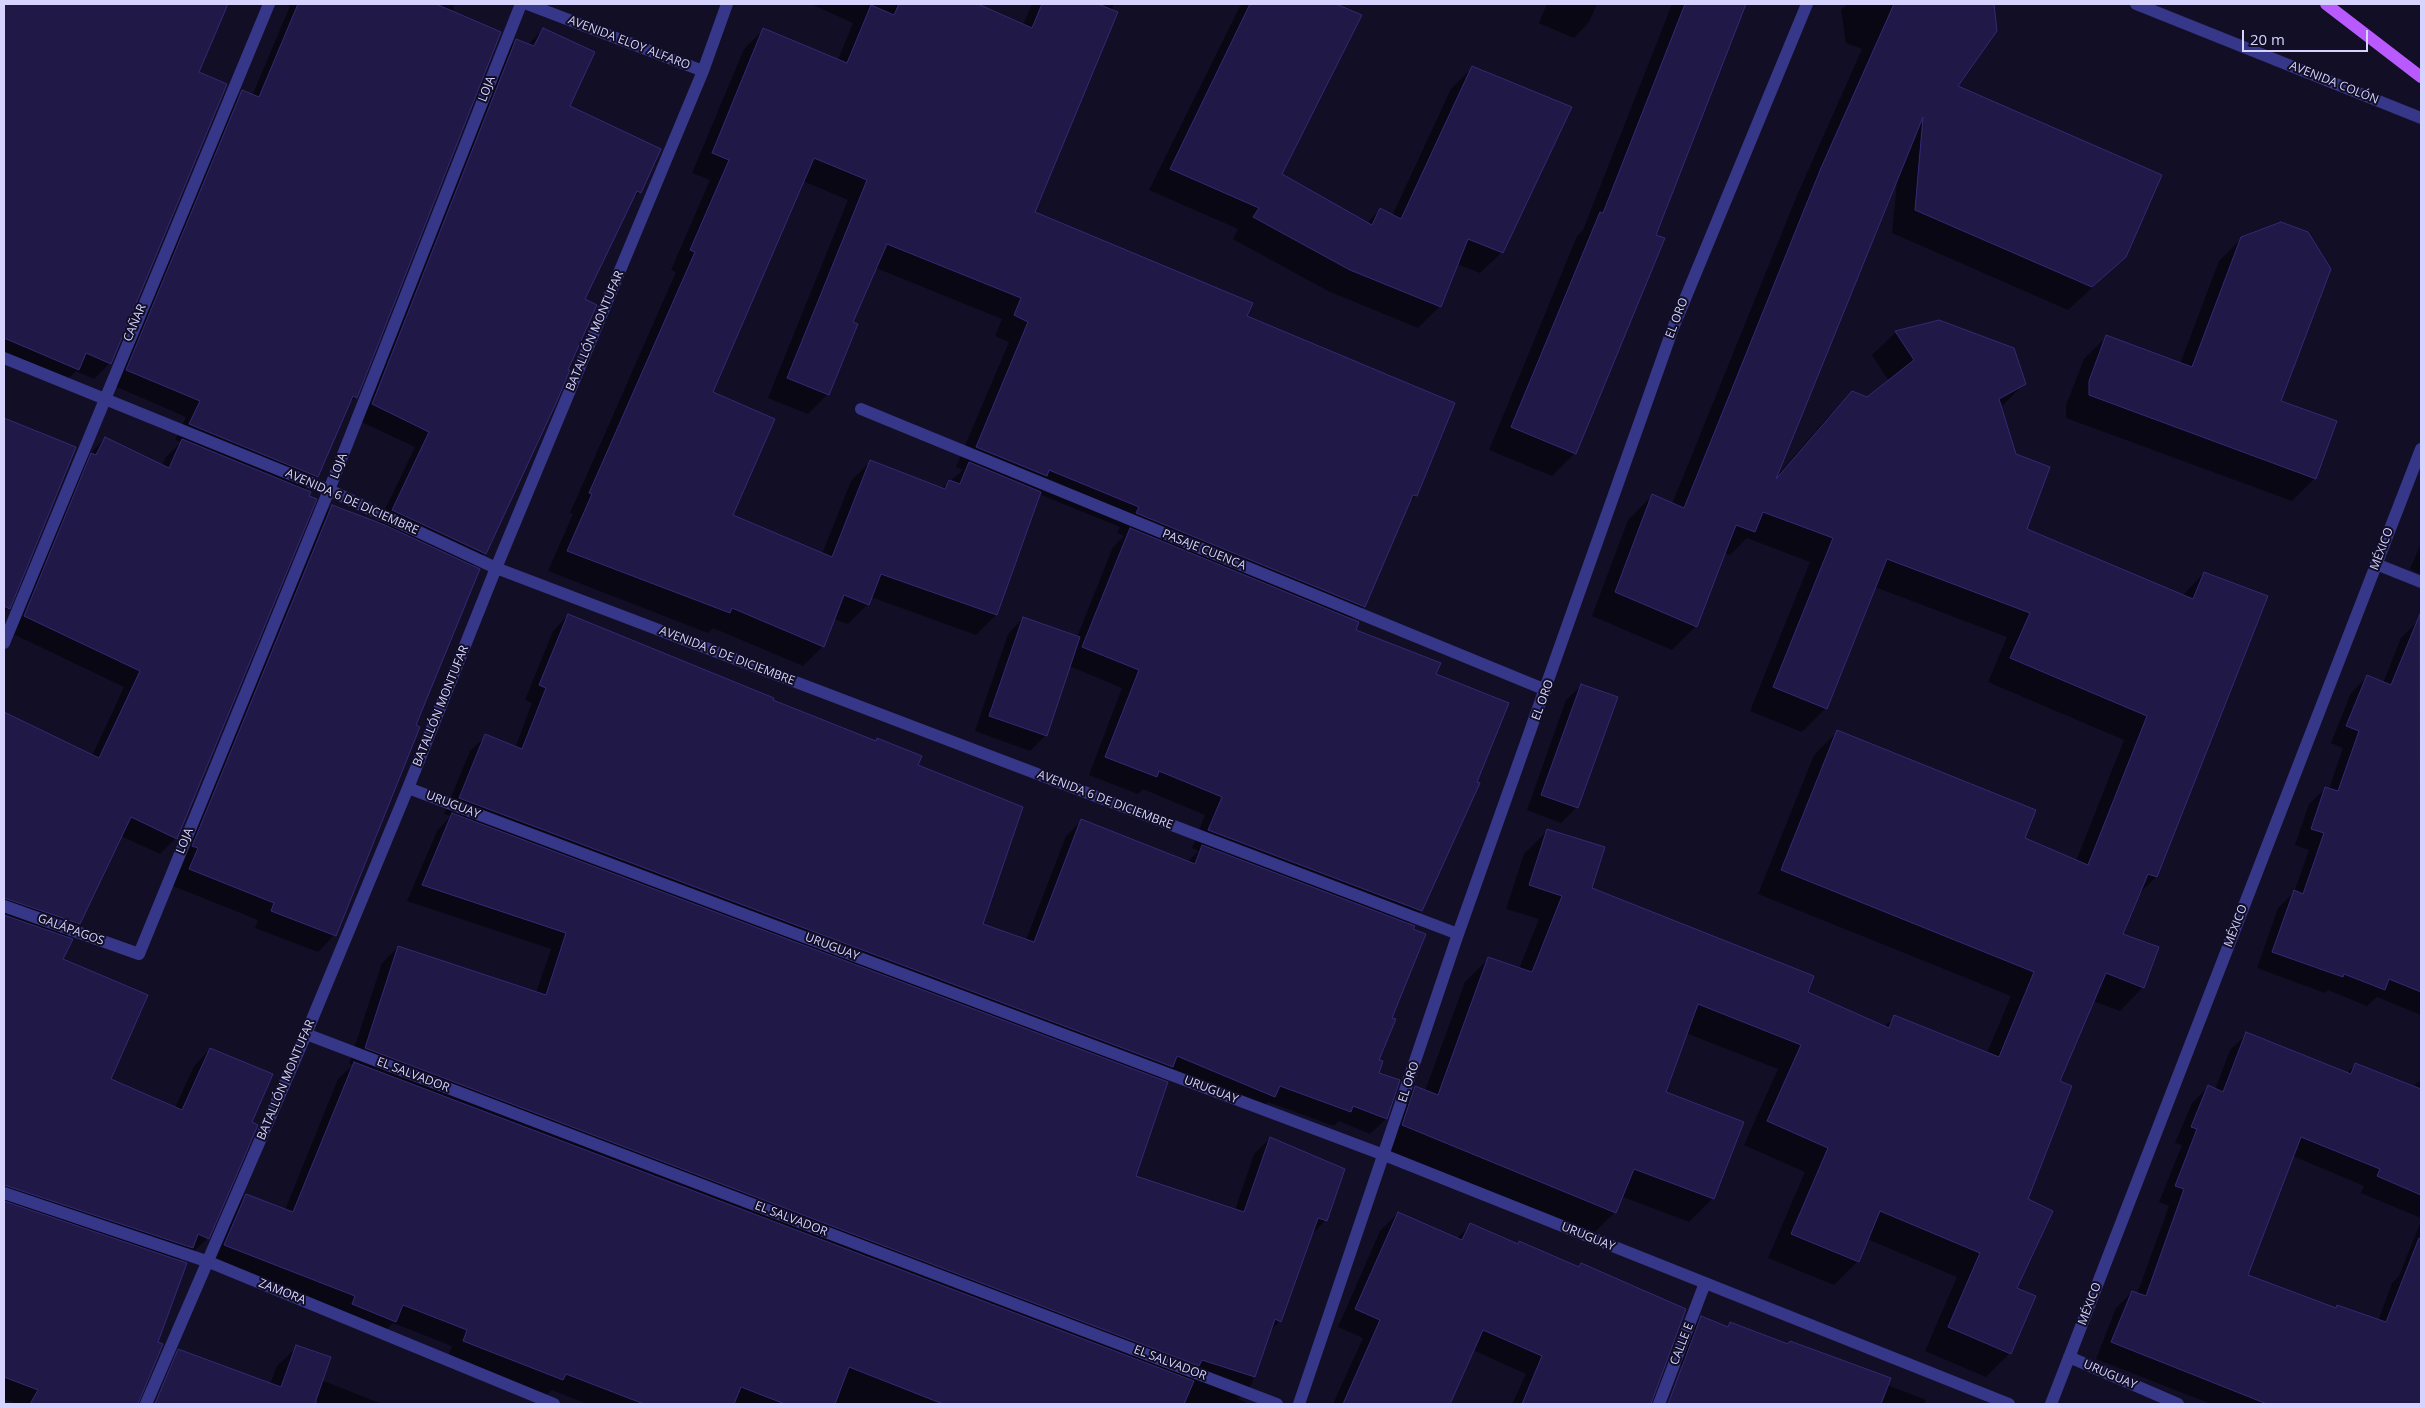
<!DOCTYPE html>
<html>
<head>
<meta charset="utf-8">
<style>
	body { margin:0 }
	#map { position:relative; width:2425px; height:1408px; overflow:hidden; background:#110e26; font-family:"Open Sans",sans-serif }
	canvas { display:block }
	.frame { position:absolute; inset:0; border:5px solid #d6d3ff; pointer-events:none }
	.scale { position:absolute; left:2242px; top:30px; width:126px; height:22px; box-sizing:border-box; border:2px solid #d6d3ff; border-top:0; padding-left:6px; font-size:15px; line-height:18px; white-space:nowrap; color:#d6d3ff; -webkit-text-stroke:4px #110e26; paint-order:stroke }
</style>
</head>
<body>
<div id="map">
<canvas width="2425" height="1408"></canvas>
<div class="frame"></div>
<div class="scale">20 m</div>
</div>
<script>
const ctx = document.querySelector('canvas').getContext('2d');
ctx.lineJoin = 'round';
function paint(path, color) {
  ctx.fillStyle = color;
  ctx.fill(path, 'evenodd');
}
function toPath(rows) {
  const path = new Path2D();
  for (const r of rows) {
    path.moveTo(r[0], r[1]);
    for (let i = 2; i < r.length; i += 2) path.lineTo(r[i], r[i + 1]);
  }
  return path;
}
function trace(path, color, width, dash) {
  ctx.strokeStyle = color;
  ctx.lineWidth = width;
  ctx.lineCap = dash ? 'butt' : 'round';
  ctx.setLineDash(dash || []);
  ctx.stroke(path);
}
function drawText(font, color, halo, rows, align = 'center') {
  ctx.font = font + ' "Open Sans",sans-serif';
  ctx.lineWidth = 4;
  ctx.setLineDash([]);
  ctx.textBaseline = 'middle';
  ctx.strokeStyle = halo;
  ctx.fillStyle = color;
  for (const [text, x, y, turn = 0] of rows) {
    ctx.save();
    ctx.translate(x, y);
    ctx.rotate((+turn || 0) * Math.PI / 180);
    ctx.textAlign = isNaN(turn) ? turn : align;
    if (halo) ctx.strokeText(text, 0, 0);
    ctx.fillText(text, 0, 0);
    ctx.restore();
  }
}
paint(toPath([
	[4,4,227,4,197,73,110,363,94,379,76,371,62,384,4,359],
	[284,4,449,4,454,6,356,397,347,405,317,476,303,490,176,838,160,854,121,836,79,924,65,938,61,960,109,1080,175,1108,194,1066,210,1049,251,1123,208,1238,191,1254,187,1252,178,1261,157,1343,160,1344,129,1404,18,1404,4,1399,4,714,92,756,124,687,9,632,89,455,105,438,162,466,166,457,181,442,175,440,186,417,112,385,227,107,242,92,252,96,290,6],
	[811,4,975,4,1023,25,1032,4,1114,4,1034,213,1246,316,1416,496,1409,503,1364,606,1351,620,1354,630,1435,675,1476,783,1478,784,1421,911,1407,925,1391,1018,1378,1060,1377,1073,1398,1081,1386,1119,1370,1134,1339,1121,1334,1126,1268,1102,1259,1112,1166,1073,1158,1080,1134,1176,1235,1210,1254,1154,1270,1138,1326,1220,1310,1236,1280,1321,1269,1332,1251,1385,1238,1399,1246,1402,1245,1404,587,1404,552,1390,546,1395,448,1357,452,1346,393,1323,379,1337,209,1261,230,1211,246,1195,285,1210,338,1079,353,1065,349,1064,382,963,398,947,536,993,551,949,407,901,437,831,451,816,444,814,470,751,486,736,515,748,532,703,525,700,553,631,568,615,772,701,917,766,982,924,1026,940,1066,836,1082,820,1187,862,1199,851,1192,848,1205,815,1143,789,1138,794,1089,775,1122,688,1069,666,1046,735,1030,751,975,731,1008,634,1023,618,1077,637,1113,547,1124,536,1117,533,1120,527,1039,494,996,615,976,635,871,597,868,604,848,624,834,619,823,646,803,666,713,628,708,633,548,571,573,514,570,513,676,272,671,270,710,180,692,173,744,49,764,29,838,60,853,23],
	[803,181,848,200,768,398,808,414,828,394,851,323,876,268,1002,319,995,336,1009,342,956,467,963,470,941,489,871,461,851,481,822,554,732,516,711,393],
	[1241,4,1333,4,1361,16,1281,175,1367,223,1380,210,1392,216,1451,89,1472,68,1502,252,1480,273,1457,264,1440,306,1418,328,1328,291,1233,239,1238,229,1149,190],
	[1547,4,1597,4,1589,22,1574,38,1539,23],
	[1672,4,1745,4,1654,235,1575,453,1552,476,1489,450,1577,236,1583,230],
	[1847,4,1985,4,1993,7,1956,86,2125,257,2068,310,1892,233,1897,182,1776,477,1828,417,1852,393,1868,399,1889,381,1872,355,1896,332,2025,383,2001,407,2025,530,2182,596,2204,573,2156,877,2138,895,2121,934,2143,987,2120,1011,2093,1001,2059,1082,2026,1200,2015,1289,2034,1297,2010,1353,1986,1377,1925,1351,1957,1277,1867,1239,1857,1262,1834,1285,1768,1258,1805,1172,1744,1145,1778,1069,1686,1033,1665,1093,1713,1198,1689,1222,1621,1196,1615,1212,1591,1236,1379,1149,1392,1111,1415,1088,1425,1091,1465,982,1489,958,1519,969,1539,919,1506,909,1524,854,1548,830,1590,889,1884,1027,1895,1017,1987,1053,2011,996,1758,894,1814,755,1838,731,2023,839,2076,861,2124,740,1988,682,2007,637,1875,587,1826,708,1802,732,1750,711,1810,562,1747,538,1730,555,1724,553,1696,626,1672,650,1592,616,1628,520,1652,496,1672,504,1798,193,1862,49,1846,43,1841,10],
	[543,29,568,107,640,192,630,202,583,300,485,553,471,567,414,726,334,935,318,952,255,928,258,920,173,886,315,523,332,506,378,524,415,447,357,420,501,55,516,40,528,45],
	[2242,238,2280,401,2336,422,2314,479,2292,501,2066,418,2066,405,2084,359,2106,337,2180,364,2219,261],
	[4,419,75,448,8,608,4,613],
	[2421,543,2421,574,2410,569],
	[2418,621,2421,623,2421,1015,2377,997,2367,1006,2328,990,2325,993,2257,968,2278,908,2294,892,2309,850,2295,845,2309,804,2326,788,2329,789,2343,748,2331,743,2351,693,2367,677,2383,683,2401,638],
	[1582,685,1577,807,1561,823,1527,810,1566,700],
	[2247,1034,2346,1074,2355,1065,2412,1087,2419,1081,2421,1082,2421,1218,2361,1193,2364,1186,2293,1156,2247,1276,2335,1309,2337,1306,2378,1321,2392,1283,2399,1276,2421,1221,2421,1404,2211,1404,2096,1359,2116,1308,2132,1292,2137,1294,2169,1206,2159,1202,2182,1145,2175,1143,2192,1103,2208,1087,2215,1090,2230,1050],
	[1398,1213,1456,1239,1470,1225,1578,1268,1581,1265,1651,1354,1629,1404,1512,1404,1526,1374,1473,1350,1449,1404,1333,1404,1363,1338,1338,1327,1380,1231],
	[1701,1317,1726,1328,1730,1324,1926,1400,1924,1404,1680,1404,1693,1370,1674,1362,1685,1334],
	[297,1347,321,1380,382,1404,173,1404,183,1379,270,1384,277,1366]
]), '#0007');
const building = toPath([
	[4,4,228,4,199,72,227,84,111,364,86,353,79,370,4,338,4,4],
	[298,4,436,4,501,32,357,398,353,396,318,477,189,424,200,401,126,370,242,90,259,97,298,4],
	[899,4,978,4,1032,28,1042,4,1098,4,1118,12,1035,212,1253,303,1247,316,1455,403,1417,496,1413,495,1365,607,1136,513,1139,507,1049,470,1047,476,976,447,1028,322,1014,315,1021,298,887,244,853,322,858,324,829,395,787,378,867,180,814,158,713,392,775,419,733,515,832,557,870,460,945,489,949,480,960,484,969,462,1041,492,997,615,881,574,869,605,844,595,824,647,732,608,730,613,567,551,592,494,589,493,695,252,690,250,729,160,712,153,763,28,847,63,871,5,894,15,899,4],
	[1250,4,1336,4,1362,15,1282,174,1372,225,1380,208,1401,219,1472,66,1572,107,1503,253,1468,239,1441,307,1350,270,1253,217,1259,208,1170,169,1250,4],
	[1685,4,1746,4,1656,235,1665,238,1576,454,1511,427,1600,212,1603,213,1685,4],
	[1894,4,1994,4,1997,31,1958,86,2162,175,2126,257,2092,287,1915,210,1923,117,1776,479,1852,391,1867,397,1914,360,1895,331,1939,320,2014,348,2026,384,1999,399,2016,454,2050,467,2027,529,2193,599,2204,572,2268,596,2157,877,2148,874,2123,934,2159,947,2144,988,2106,973,2060,1081,2072,1086,2028,1199,2053,1211,2017,1288,2036,1296,2011,1354,1948,1327,1980,1253,1880,1211,1859,1262,1791,1234,1828,1148,1767,1121,1801,1045,1698,1004,1666,1092,1744,1122,1714,1199,1634,1169,1616,1213,1402,1125,1415,1086,1438,1095,1488,957,1532,972,1562,896,1529,885,1547,829,1605,847,1592,888,1814,976,1808,992,1889,1028,1894,1015,1999,1057,2034,972,1781,870,1837,730,2036,810,2025,838,2088,865,2147,716,2010,658,2030,613,1887,559,1827,709,1773,687,1833,538,1763,512,1755,532,1736,525,1697,627,1615,592,1652,494,1684,508,1821,168,1894,4],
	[543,28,595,52,570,106,661,149,641,193,637,191,585,299,597,305,568,370,570,370,557,401,486,554,392,510,429,432,372,404,516,39,534,46,543,28],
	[2281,222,2308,232,2331,269,2281,401,2337,421,2316,479,2089,395,2089,381,2106,335,2192,367,2241,237,2281,222],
	[4,418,76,447,10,609,4,606,4,418],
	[105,437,169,468,182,439,311,492,309,496,317,499,177,839,131,817,80,924,4,898,4,712,99,758,140,671,24,616,91,453,96,455,105,437],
	[332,505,385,525,480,569,416,725,420,727,336,936,271,911,274,903,189,869,198,848,192,846,332,505],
	[1130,528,1359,622,1356,630,1441,663,1436,674,1509,703,1477,782,1480,783,1422,911,1208,830,1222,797,1159,771,1157,777,1105,757,1139,670,1082,647,1130,528],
	[568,614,774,698,773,700,876,741,877,738,922,756,918,765,1023,807,983,924,1034,942,1081,819,1195,864,1202,845,1415,926,1413,929,1426,934,1392,1018,1396,1019,1379,1060,1383,1061,1379,1073,1400,1080,1387,1119,1353,1106,1351,1112,1280,1086,1275,1097,1177,1056,1173,1067,459,798,485,734,522,749,546,688,539,685,568,614],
	[2420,614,2421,992,2389,979,2385,990,2344,974,2343,977,2272,952,2294,890,2303,894,2324,833,2311,829,2325,787,2338,791,2359,731,2346,726,2367,675,2391,685,2420,614],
	[1023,617,1080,637,1047,736,989,716,1023,617],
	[1581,684,1618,697,1578,808,1541,795,1581,684],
	[452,813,1168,1082,1136,1176,1244,1212,1270,1137,1345,1169,1327,1221,1318,1218,1281,1322,1275,1319,1255,1377,1202,1360,1199,1366,365,1048,398,946,546,995,566,933,422,885,452,813],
	[4,915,73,939,63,959,148,995,111,1079,182,1110,210,1048,273,1074,252,1122,258,1125,209,1239,198,1234,193,1248,4,1185,4,915],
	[2246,1032,2351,1074,2355,1063,2421,1089,2421,1195,2377,1176,2380,1169,2301,1137,2248,1275,2336,1308,2337,1305,2386,1322,2419,1238,2421,1239,2421,1404,2267,1404,2111,1342,2132,1291,2146,1296,2184,1189,2175,1186,2197,1129,2191,1127,2208,1085,2223,1092,2246,1032],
	[354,1062,1194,1381,1184,1404,943,1404,849,1367,835,1404,785,1404,741,1387,734,1404,644,1404,566,1374,563,1380,463,1341,467,1330,403,1305,396,1322,352,1304,355,1296,224,1245,246,1194,293,1212,354,1062],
	[4,1201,187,1263,158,1342,163,1344,138,1404,30,1404,38,1390,4,1377,4,1201],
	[1398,1212,1462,1240,1470,1223,1518,1244,1519,1241,1579,1267,1581,1263,1686,1309,1651,1404,1522,1404,1542,1356,1483,1330,1450,1404,1343,1404,1380,1320,1355,1309,1398,1212],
	[1701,1316,1728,1327,1730,1322,1788,1344,1790,1341,1891,1378,1881,1404,1668,1404,1701,1316],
	[296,1345,331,1357,316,1400,316,1404,155,1404,178,1349,281,1387,296,1345]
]);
paint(building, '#201948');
trace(building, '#352975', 1);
trace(toPath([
	[527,4,703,71],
	[2136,4,2421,118],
	[4,358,329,490,496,568,1458,934],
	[861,409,1546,690],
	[2376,564,2421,582],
	[4,643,269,4],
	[408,788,1384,1155,2009,1404],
	[4,906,139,954,329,490,521,4],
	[306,1034,1277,1404],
	[4,1193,209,1262,554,1404],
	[2069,1357,2178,1404],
	[146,1404,306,1034,408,788,496,568,703,71,727,4],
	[1299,1404,1458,934,1673,328,1807,4],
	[1659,1404,1705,1283],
	[2051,1404,2421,449]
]), '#363788', 12);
trace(toPath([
	[2326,4,2421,77]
]), '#b95aff', 12);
drawText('12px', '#d6d3ff', '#110e26', [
	["AVENIDA ELOY ALFARO",629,43,21],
	["AVENIDA COLÓN",2334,83,22],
	["LOJA",487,89,-69],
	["EL ORO",1677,318,-69],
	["CAÑAR",135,323,-67],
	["BATALLÓN MONTUFAR",595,331,-67],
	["LOJA",339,466,-69],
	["AVENIDA 6 DE DICIEMBRE",352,502,24],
	["MÉXICO",2382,549,-69],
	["PASAJE CUENCA",1204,550,22],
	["AVENIDA 6 DE DICIEMBRE",727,656,21],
	["EL ORO",1543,700,-70],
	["BATALLÓN MONTUFAR",441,706,-68],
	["AVENIDA 6 DE DICIEMBRE",1105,800,21],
	["URUGUAY",453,805,21],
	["LOJA",185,841,-68],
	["MÉXICO",2236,926,-69],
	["GALÁPAGOS",71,930,20],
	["URUGUAY",832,947,21],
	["EL SALVADOR",413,1075,21],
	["BATALLÓN MONTUFAR",286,1080,-67],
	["EL ORO",1409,1082,-72],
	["URUGUAY",1211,1090,21],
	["EL SALVADOR",791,1219,21],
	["URUGUAY",1588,1237,22],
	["ZAMORA",282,1292,22],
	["MÉXICO",2090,1304,-69],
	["CALLE E",1682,1344,-69],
	["EL SALVADOR",1170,1363,21],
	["URUGUAY",2110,1375,23]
]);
</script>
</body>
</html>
